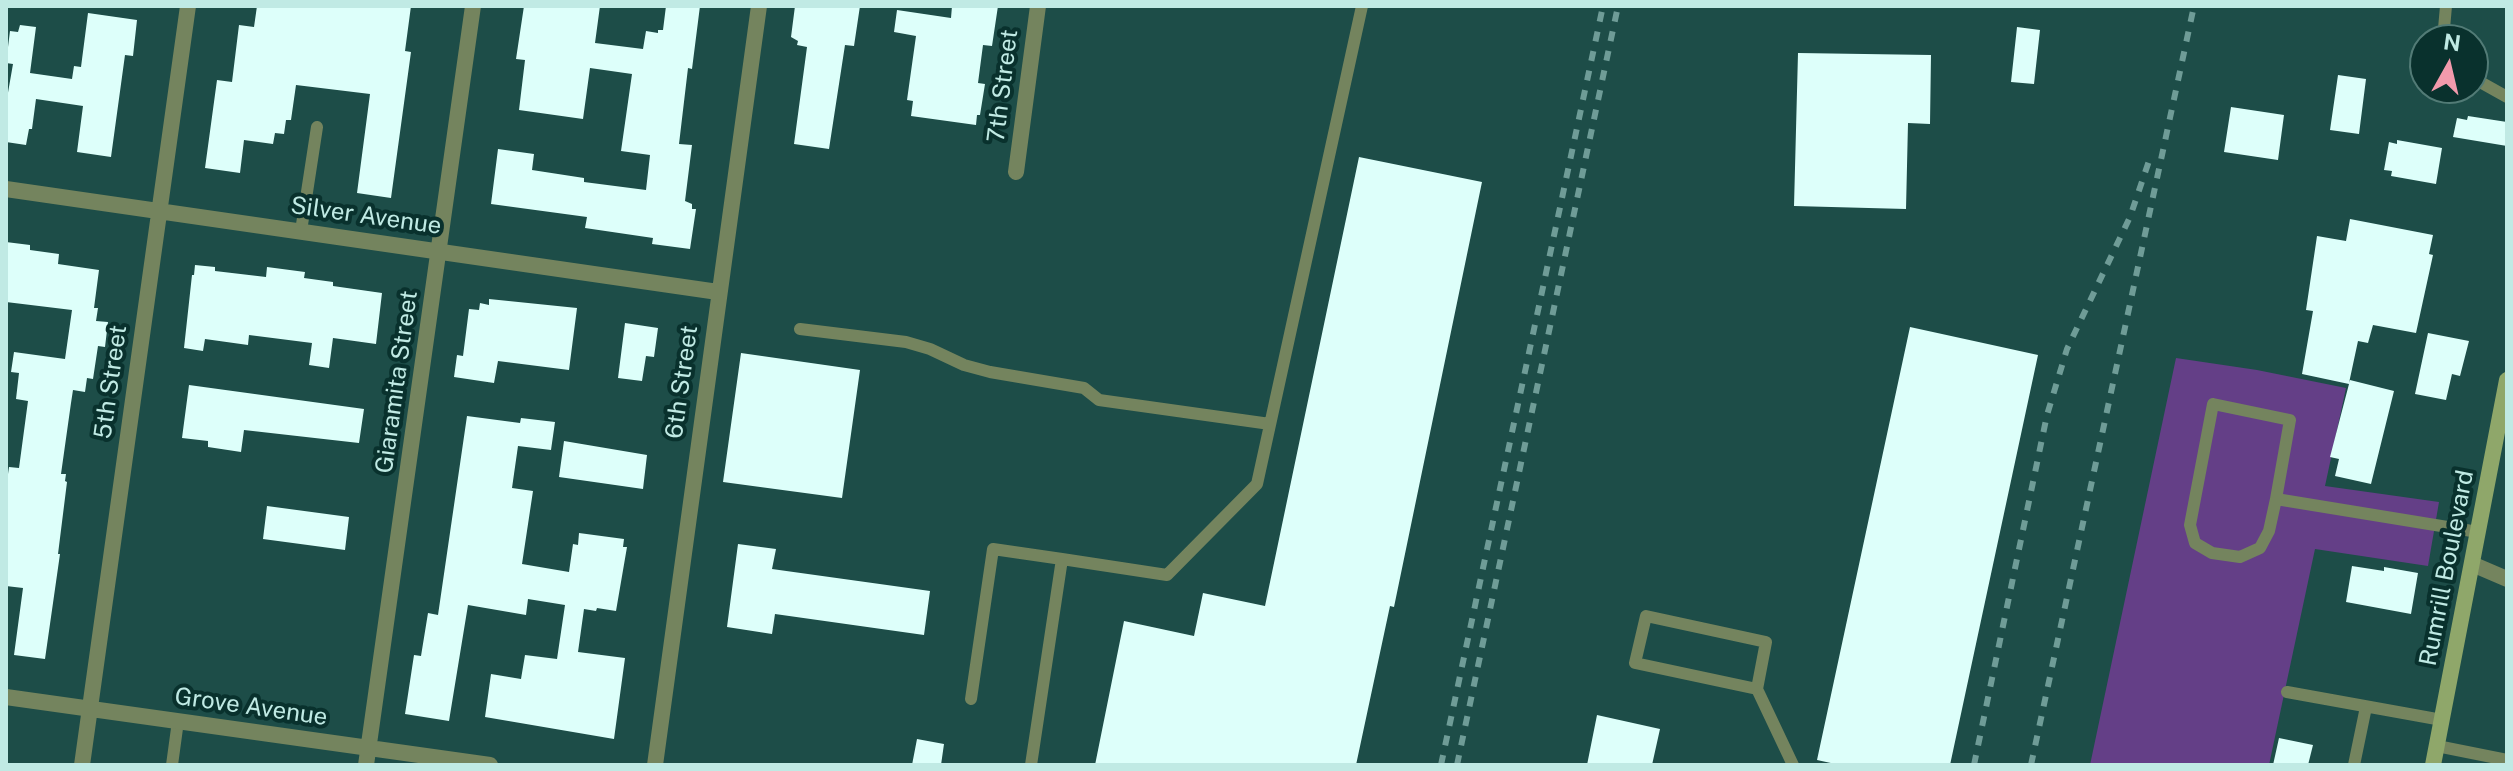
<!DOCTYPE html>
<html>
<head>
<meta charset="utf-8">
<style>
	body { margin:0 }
	#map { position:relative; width:2513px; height:771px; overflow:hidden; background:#1d4d48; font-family:"Public Sans",sans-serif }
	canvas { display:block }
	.frame { position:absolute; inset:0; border:8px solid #c0eae4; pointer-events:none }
	.north { position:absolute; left:2409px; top:24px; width:80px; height:80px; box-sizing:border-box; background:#09312d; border:2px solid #527b76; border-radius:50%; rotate:8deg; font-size:22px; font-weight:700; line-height:32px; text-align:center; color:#c0eae4 }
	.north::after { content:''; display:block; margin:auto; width:28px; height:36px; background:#f29aac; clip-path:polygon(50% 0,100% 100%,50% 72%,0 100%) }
</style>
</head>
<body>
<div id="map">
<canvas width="2513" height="771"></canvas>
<div class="frame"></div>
<div class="north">N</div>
</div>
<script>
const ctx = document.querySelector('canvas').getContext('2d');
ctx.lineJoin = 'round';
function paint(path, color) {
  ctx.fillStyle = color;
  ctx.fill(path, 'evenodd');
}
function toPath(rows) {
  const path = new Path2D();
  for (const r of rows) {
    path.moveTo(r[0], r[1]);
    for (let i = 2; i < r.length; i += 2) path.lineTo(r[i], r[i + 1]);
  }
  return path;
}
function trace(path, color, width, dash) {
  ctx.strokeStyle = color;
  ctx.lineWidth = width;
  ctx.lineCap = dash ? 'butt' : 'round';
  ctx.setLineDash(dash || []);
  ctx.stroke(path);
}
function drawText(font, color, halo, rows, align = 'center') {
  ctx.font = font + ' "Public Sans",sans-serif';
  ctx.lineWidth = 8;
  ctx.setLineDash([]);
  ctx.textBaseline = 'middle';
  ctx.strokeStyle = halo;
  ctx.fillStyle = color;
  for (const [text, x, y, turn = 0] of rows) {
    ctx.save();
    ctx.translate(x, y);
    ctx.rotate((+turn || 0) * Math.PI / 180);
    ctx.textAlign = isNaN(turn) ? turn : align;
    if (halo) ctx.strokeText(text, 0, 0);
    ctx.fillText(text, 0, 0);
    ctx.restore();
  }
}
paint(toPath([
	[2176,358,2257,370,2346,388,2325,486,2439,502,2428,566,2315,549,2269,765,2090,765]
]), '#643f87');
paint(toPath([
	[257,6,411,6,405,51,411,52,391,198,357,193,370,94,296,85,291,120,286,120,284,134,275,133,273,144,244,140,240,173,205,168,217,80,232,82,239,25,254,27],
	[524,6,600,6,595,43,643,49,646,31,658,33,658,30,663,30,666,6,700,6,692,69,688,68,679,144,692,145,685,201,692,204,692,209,696,209,690,249,652,244,653,238,585,228,587,217,491,204,498,149,534,154,532,170,584,178,584,182,646,190,650,155,621,151,632,74,590,68,583,119,519,110,525,60,516,59],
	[795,6,860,6,854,46,845,45,829,149,794,144,807,47,797,45,798,41,791,37],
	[952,6,998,6,992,46,983,45,978,83,985,84,980,115,977,115,976,125,911,116,913,101,907,100,916,36,894,32,897,10,951,18],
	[88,13,137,20,133,56,125,55,111,157,77,152,83,106,36,99,32,129,29,129,26,145,6,142,6,104,13,64,6,63,10,31,18,32,20,25,36,27,30,73,72,79,74,66,81,67],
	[2017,27,2040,30,2034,84,2011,82],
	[1798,53,1931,55,1930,124,1908,123,1906,209,1794,206],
	[2338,75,2366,79,2359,134,2330,130],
	[2231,107,2284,115,2278,160,2224,152],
	[2468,116,2507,122,2507,146,2453,137,2457,118,2467,120],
	[2397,140,2442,148,2436,184,2391,176,2392,171,2384,170,2389,142,2397,144],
	[1359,157,1482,182,1394,607,1390,606,1356,765,1095,765,1124,621,1194,636,1203,593,1265,606],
	[2350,219,2433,235,2429,254,2433,255,2416,333,2373,325,2368,343,2358,341,2349,383,2350,380,2394,391,2371,484,2335,476,2339,459,2330,457,2349,384,2302,374,2313,311,2306,310,2317,236,2346,241],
	[6,242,30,245,30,250,59,254,58,264,99,270,94,308,98,308,96,321,108,322,105,347,98,346,93,379,87,378,85,392,73,390,71,403,61,474,66,474,65,481,67,482,58,554,60,554,45,659,14,655,23,588,6,586,6,488,9,467,19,468,28,401,16,399,19,373,11,372,14,352,65,359,72,310,6,302],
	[195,265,215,267,215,271,266,277,267,267,305,272,304,278,333,282,333,286,382,293,376,344,333,338,329,368,309,365,312,343,249,335,248,345,205,339,203,351,184,348,192,275,194,275],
	[489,299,577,308,569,370,498,361,494,383,454,377,457,355,463,356,469,309,479,310,480,303,489,305],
	[625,323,658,328,654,357,646,356,642,381,618,378],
	[1910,327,2038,355,1950,765,1840,765,1817,760],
	[2428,333,2469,341,2460,376,2452,374,2446,400,2415,394],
	[741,353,860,370,842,498,723,482],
	[189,385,364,409,359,443,244,430,241,452,208,447,208,441,182,438],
	[467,416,520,423,521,418,555,422,551,450,518,446,512,488,533,491,522,564,569,572,573,544,578,545,579,533,624,539,623,547,627,547,616,611,597,608,596,611,584,609,578,652,625,658,614,739,485,717,491,674,521,679,525,655,557,659,565,605,528,599,526,615,468,605,449,721,405,714,414,655,421,656,428,613,438,615],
	[564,441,647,455,643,489,559,477],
	[267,506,349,517,345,550,263,539],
	[738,544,776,549,772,569,930,591,924,635,775,614,772,634,727,627],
	[2352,566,2384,571,2384,567,2418,573,2411,614,2346,602],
	[1597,715,1660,729,1652,765,1587,765],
	[2279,738,2313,745,2308,765,2273,765],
	[917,739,944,744,941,765,912,765]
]), '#ddfffa');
trace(toPath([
	[2443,40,2446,6],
	[2473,78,2507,97],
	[301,231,317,127],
	[800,329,906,342,930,349,964,365,990,372,1084,388,1099,400,1270,424],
	[2276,499,2269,531,2260,548,2240,557,2212,553,2195,543,2190,525,2213,404,2290,420,2276,499,2478,532],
	[1757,689,1635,663,1646,616,1766,642,1757,689,1793,765],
	[2287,692,2442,720],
	[971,699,993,549,1062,559],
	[2437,746,2507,760],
	[172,765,178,721],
	[1031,765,1062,559,1167,575,1257,484,1362,6],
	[2354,765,2366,707]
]), '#74845e', 12);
trace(toPath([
	[1016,172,1038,6],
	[6,189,718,292],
	[2472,564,2507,579],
	[6,697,490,765],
	[82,765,188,6],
	[366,765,473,6],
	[655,765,759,6]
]), '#74845e', 16);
trace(toPath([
	[2433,765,2507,380]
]), '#8fa76a', 16);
trace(toPath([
	[1441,765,1603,6],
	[1457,765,1618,6],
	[1974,765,2047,415,2067,349,2130,217,2151,155],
	[2031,765,2194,6]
]), '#6f9c97', 6, [10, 10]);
drawText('24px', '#c0eae4', '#09312d', [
	["7th Street",1003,86,-83],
	["Silver Avenue",366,216,8],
	["5th Street",111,382,-82],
	["Giaramita Street",397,382,-82],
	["6th Street",682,382,-82],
	["Rumrill Boulevard",2447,568,-79],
	["Grove Avenue",251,707,8]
]);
</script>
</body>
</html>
